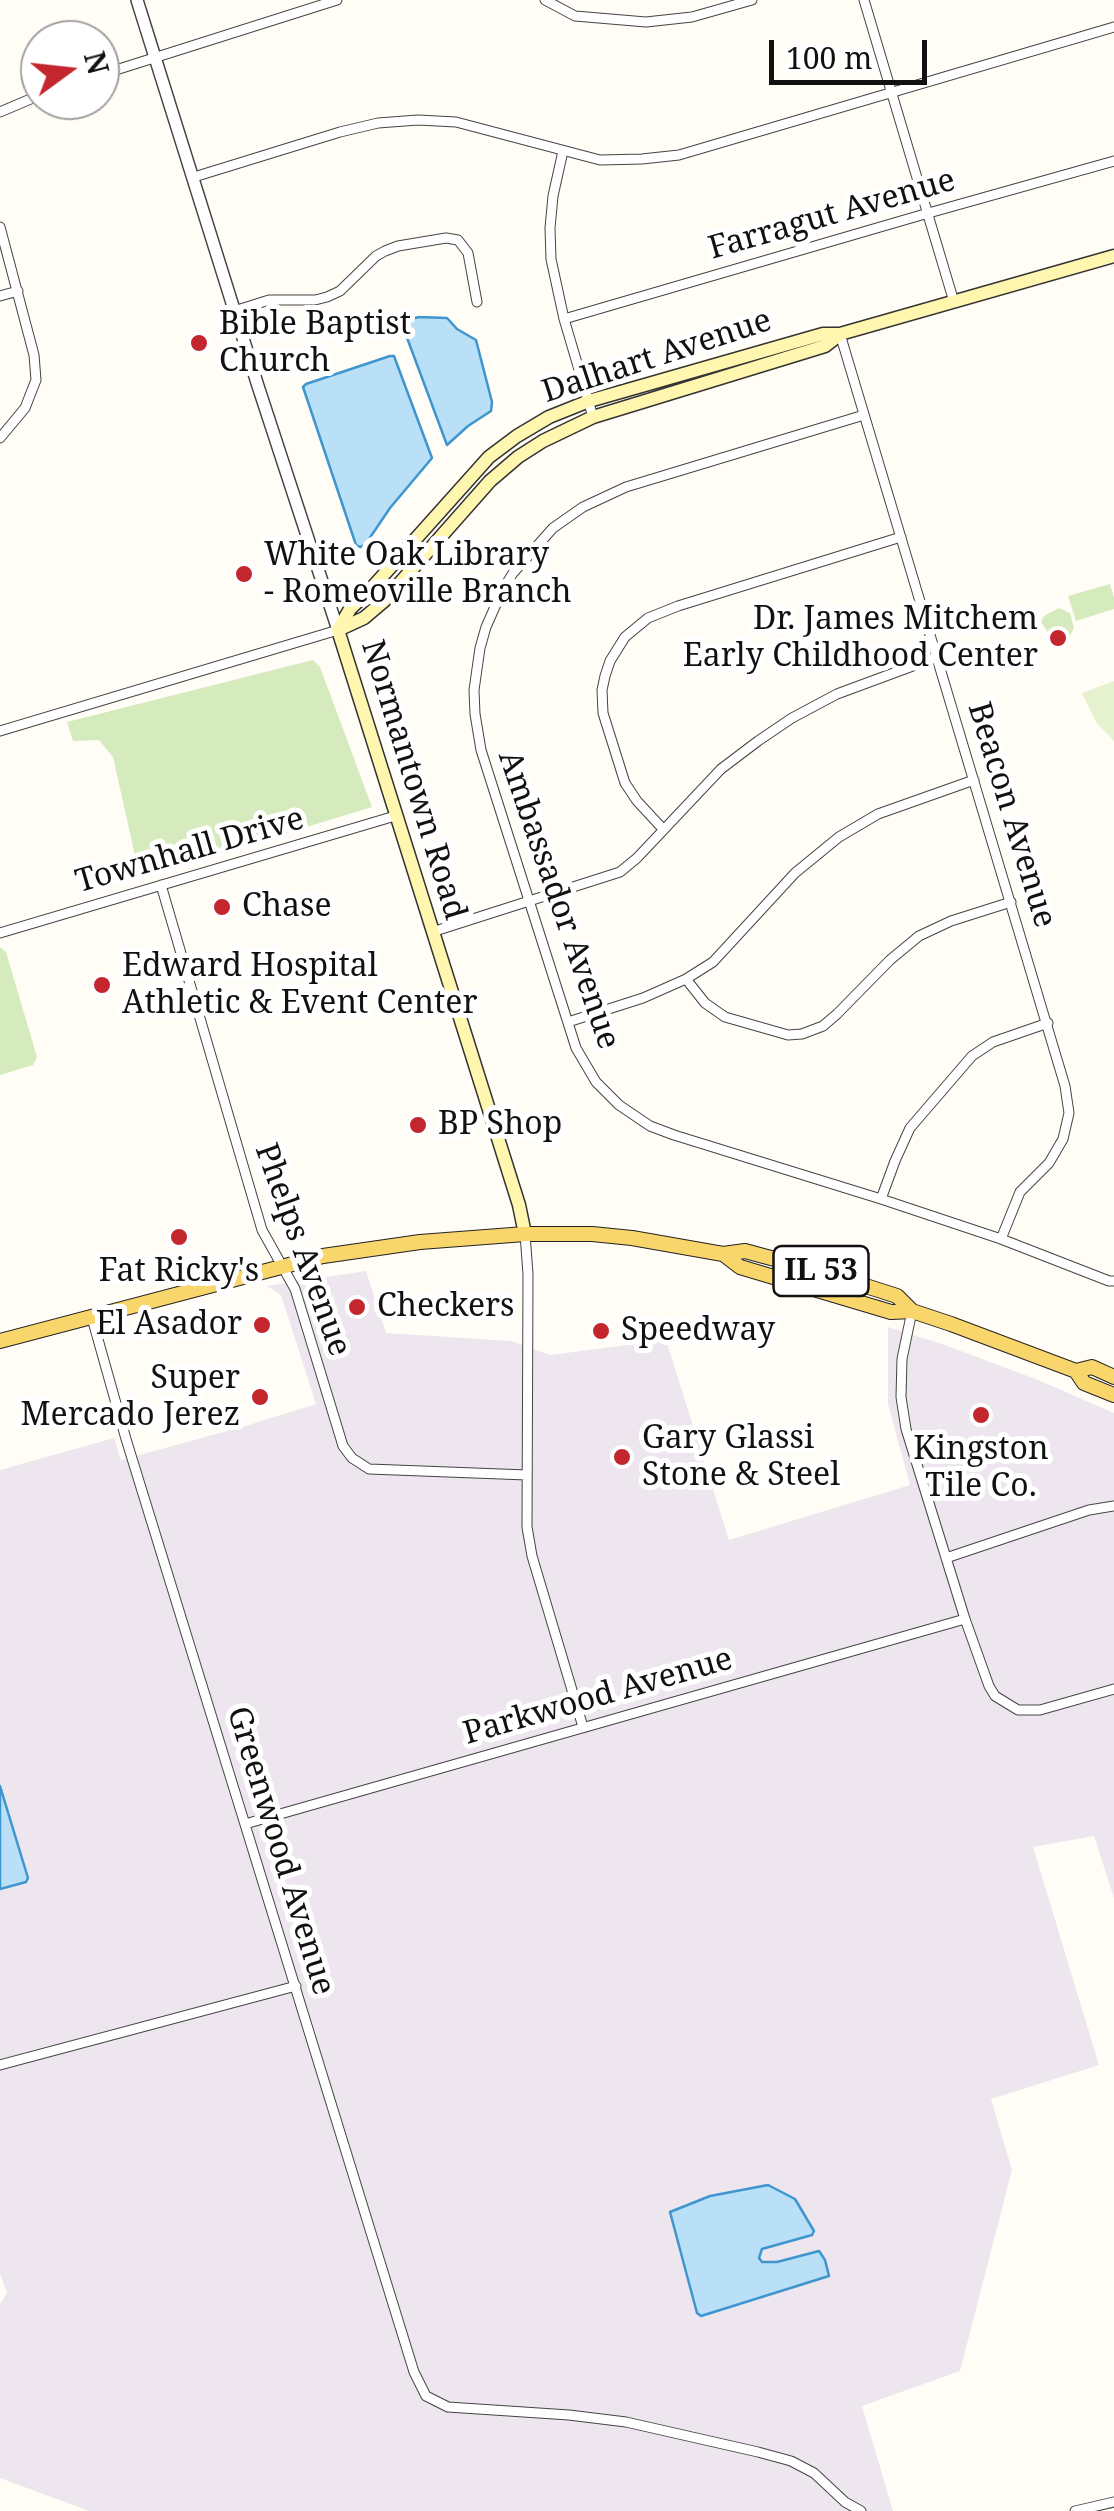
<!DOCTYPE html>
<html>
<head>
<meta charset="utf-8">
<style>
	body { margin:0 }
	#map { position:relative; width:1114px; height:2511px; overflow:hidden; background:#fffdf5; font-family:"Noto Serif",serif }
	canvas { display:block }
	.north { position:absolute; left:20px; top:20px; width:100px; height:100px; box-sizing:border-box; background:#fff; border:2px solid #a0a0a0; border-radius:50%; rotate:75deg; font-size:28px; font-weight:700; line-height:40px; text-align:center; color:#111 }
	.north::after { content:''; display:block; margin:auto; width:35px; height:45px; background:#c4262e; clip-path:polygon(50% 0,100% 100%,50% 72%,0 100%) }
	.scale { position:absolute; left:769px; top:40px; width:158px; height:45px; box-sizing:border-box; border:5px solid #111; border-top:0; padding-left:12px; font-size:30px; line-height:35px; white-space:nowrap; color:#111; -webkit-text-stroke:8px #fff; paint-order:stroke }
</style>
</head>
<body>
<div id="map">
<canvas width="1114" height="2511"></canvas>
<div class="north">N</div>
<div class="scale">100 m</div>
</div>
<script>
const ctx = document.querySelector('canvas').getContext('2d');
ctx.lineJoin = 'round';
function paint(path, color) {
  ctx.fillStyle = color;
  ctx.fill(path, 'evenodd');
}
function toPath(rows) {
  const path = new Path2D();
  for (const r of rows) {
    path.moveTo(r[0], r[1]);
    for (let i = 2; i < r.length; i += 2) path.lineTo(r[i], r[i + 1]);
  }
  return path;
}
function trace(path, color, width, dash) {
  ctx.strokeStyle = color;
  ctx.lineWidth = width;
  ctx.lineCap = dash ? 'butt' : 'round';
  ctx.setLineDash(dash || []);
  ctx.stroke(path);
}
function drawText(font, color, halo, rows, align = 'center') {
  ctx.font = font + ' "Noto Serif",serif';
  ctx.lineWidth = 10;
  ctx.setLineDash([]);
  ctx.textBaseline = 'middle';
  ctx.strokeStyle = halo;
  ctx.fillStyle = color;
  for (const [text, x, y, turn = 0] of rows) {
    ctx.save();
    ctx.translate(x, y);
    ctx.rotate((+turn || 0) * Math.PI / 180);
    ctx.textAlign = isNaN(turn) ? turn : align;
    if (halo) ctx.strokeText(text, 0, 0);
    ctx.fillText(text, 0, 0);
    ctx.restore();
  }
}
paint(toPath([
	[366,1271,386,1333,511,1341,550,1355,666,1340,729,1540,910,1485,888,1404,888,1327,942,1344,1038,1380,1114,1413,1114,1898,1094,1836,1033,1847,1099,2065,991,2099,1012,2170,960,2371,862,2406,893,2511,89,2511,0,2478,0,2304,7,2293,0,2274,0,1470,114,1438,121,1460,249,1425,316,1404,281,1295,267,1286]
]), '#eee6ef');
paint(toPath([
	[1110,584,1114,598,1114,609,1076,621,1068,596],
	[1059,608,1070,613,1074,628,1070,636,1061,639,1050,635,1041,622,1044,616],
	[313,660,320,667,372,807,140,878,113,757,99,740,73,741,67,722],
	[0,947,6,952,37,1057,33,1065,0,1075]
]), '#d5ebbd');
paint(toPath([
	[1114,681,1114,741,1096,722,1082,693]
]), '#e6f2cf');
const water = toPath([
	[419,317,447,318,457,329,476,340,492,402,491,411,468,426,447,445,403,327,407,320,419,317],
	[390,356,394,356,432,458,390,508,365,545,360,547,356,545,303,387,306,384,390,356],
	[0,1786,28,1878,26,1882,0,1889,0,1786],
	[768,2185,795,2199,814,2231,812,2235,762,2249,759,2258,762,2262,777,2262,819,2251,825,2260,829,2276,701,2316,697,2313,670,2212,710,2196,768,2185]
]);
paint(water, '#b9e0f7');
trace(water, '#3f96cf', 2.5);
const minor = toPath([
	[545,0,575,16,646,22,692,17,752,0],
	[864,0,954,302],
	[100,75,337,0],
	[0,112,40,95],
	[563,151,553,196,550,228,551,259,564,319,593,417],
	[194,177,340,132,378,123,418,120,456,122,600,160,642,159,679,155,1114,27],
	[0,227,34,355,36,380,25,408,0,438],
	[0,296,18,291],
	[234,311,269,300,315,300,327,297,340,291,376,256,385,251,398,246,446,238,458,240,468,253,477,302],
	[564,319,918,216,1114,161],
	[840,334,1065,1086,1069,1113,1063,1139,1049,1163,1020,1192,1001,1239],
	[864,415,626,487,583,507,553,528,513,573,502,591,486,627,480,648,474,690,475,714,481,750,576,1048,596,1082,619,1105,650,1126,674,1135,881,1199,1001,1239,1109,1281,1114,1281],
	[0,731,338,630],
	[663,829,637,801,625,783,603,713,602,690,605,676,610,661,625,637,648,618,678,606,901,537],
	[161,885,262,1230,295,1289,343,1446,352,1458,369,1469,527,1475],
	[432,932,620,872,637,858,721,769,758,741,792,718,837,694,937,657],
	[0,933,395,816],
	[686,979,705,1003,725,1017,788,1035,802,1034,823,1026,837,1014,890,960,919,936,951,921,1011,902],
	[568,1022,643,998,686,979,713,962,795,873,839,837,878,814,974,780],
	[881,1199,895,1161,910,1128,972,1056,993,1042,1048,1023],
	[525,1234,528,1274,527,1527,532,1556,583,1727],
	[912,1311,902,1359,901,1397,906,1429,965,1619,989,1686,995,1696,1018,1710,1040,1710,1114,1689],
	[92,1318,126,1439,414,2372,426,2396,448,2407,569,2415,626,2422,758,2452,791,2461,814,2473,845,2502,861,2511],
	[946,1558,1089,1510,1114,1506],
	[245,1824,965,1619],
	[0,2065,296,1986],
	[1075,2511,1114,2502]
]);
const tertiary = toPath([
	[137,0,258,386,338,630]
]);
const secondary = toPath([
	[338,630,350,609,370,590,489,457,517,436,549,417,589,401,823,334,840,334,1114,256],
	[338,630,519,1205,525,1234],
	[338,630,364,618,384,601,490,481,518,457,543,441,593,417,825,346,839,335]
]);
const primary = toPath([
	[723,1254,740,1267,891,1312,912,1311,951,1324,1076,1371,1084,1383,1114,1395],
	[0,1341,323,1256,420,1242,525,1234,592,1234,632,1238,723,1254,745,1251,819,1271,897,1296,912,1311],
	[1076,1371,1092,1367,1114,1377]
]);
trace(minor, '#444', 11);
trace(tertiary, '#444', 14);
trace(secondary, '#333', 15);
trace(primary, '#222', 16);
trace(minor, '#fff', 9);
trace(tertiary, '#fff', 11);
trace(secondary, '#fff6b0', 12);
trace(primary, '#f9d66b', 14);
for (const [x, y, r, color] of [
	[199,343,10,"#c4262e"],
	[244,574,10,"#c4262e"],
	[1058,638,10,"#c4262e"],
	[222,907,10,"#c4262e"],
	[102,985,10,"#c4262e"],
	[418,1125,10,"#c4262e"],
	[179,1237,10,"#c4262e"],
	[357,1307,10,"#c4262e"],
	[262,1325,10,"#c4262e"],
	[601,1331,10,"#c4262e"],
	[260,1397,10,"#c4262e"],
	[981,1415,10,"#c4262e"],
	[622,1457,10,"#c4262e"]
]) {
  const dot = new Path2D();
  dot.arc(x, y, r, 0, 2 * Math.PI);
  ctx.fillStyle = color;
  ctx.fill(dot);
  trace(dot, '#fff', 4);
}
for (const [x, y, w] of [
	[821,1271,95]
]) {
  const box = new Path2D();
  box.roundRect(x - w / 2, y - 25, w, 50, 8);
  ctx.fillStyle = '#fff';
  ctx.fill(box);
  trace(box, '#111', 2.5);
}
drawText('bold 30px', '#111', null, [
	["IL 53",821,1271]
]);
drawText('32px', '#111', '#fff', [
	["Farragut Avenue",832,215,-16],
	["Dalhart Avenue",657,357,-18],
	["Normantown Road",413,780,73],
	["Beacon Avenue",1011,815,73],
	["Townhall Drive",190,851,-16],
	["Ambassador Avenue",558,900,71],
	["Phelps Avenue",302,1250,70],
	["Parkwood Avenue",598,1697,-16],
	["Greenwood Avenue",280,1851,73]
]);
drawText('32px', '#111', '#fff', [
	["Bible Baptist",219,325],
	["Church",219,362],
	["White Oak Library",264,556],
	["- Romeoville Branch",264,593],
	["Dr. James Mitchem",1038,620,"right"],
	["Early Childhood Center",1038,657,"right"],
	["Chase",242,907],
	["Edward Hospital",122,967],
	["Athletic & Event Center",122,1004],
	["BP Shop",438,1125],
	["Fat Ricky's",179,1272,"center"],
	["Checkers",377,1307],
	["El Asador",242,1325,"right"],
	["Speedway",621,1331],
	["Super",240,1379,"right"],
	["Mercado Jerez",240,1416,"right"],
	["Gary Glassi",642,1439],
	["Stone & Steel",642,1476],
	["Kingston",981,1450,"center"],
	["Tile Co.",981,1487,"center"]
], 'left');
</script>
</body>
</html>
